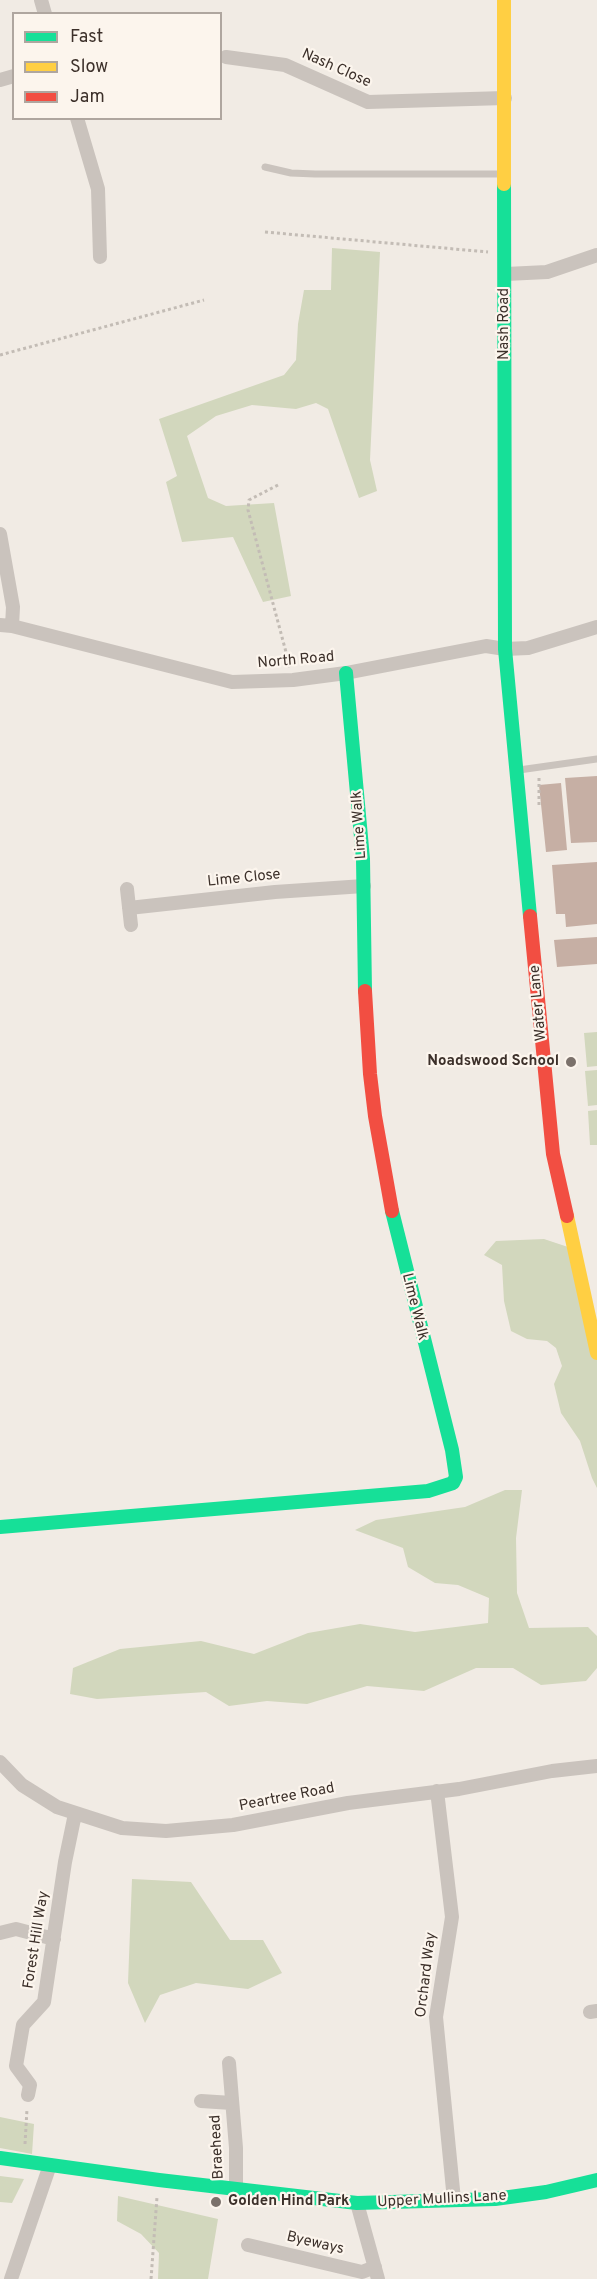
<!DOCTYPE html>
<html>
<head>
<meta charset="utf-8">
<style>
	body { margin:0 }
	#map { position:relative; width:597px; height:2279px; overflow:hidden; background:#f1ebe4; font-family:Overpass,sans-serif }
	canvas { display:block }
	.legend { position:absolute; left:12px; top:12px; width:210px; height:108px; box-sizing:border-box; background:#fcf5ed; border:2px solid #afa69f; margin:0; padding:8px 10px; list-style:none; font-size:18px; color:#3c302a }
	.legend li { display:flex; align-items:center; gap:12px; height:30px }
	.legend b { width:30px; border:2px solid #afa69f }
</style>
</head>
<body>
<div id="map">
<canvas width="597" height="2279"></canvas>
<ul class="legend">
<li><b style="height:8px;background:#16e098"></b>Fast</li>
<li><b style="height:8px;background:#ffcf43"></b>Slow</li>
<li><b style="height:8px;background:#f24e42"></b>Jam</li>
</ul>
</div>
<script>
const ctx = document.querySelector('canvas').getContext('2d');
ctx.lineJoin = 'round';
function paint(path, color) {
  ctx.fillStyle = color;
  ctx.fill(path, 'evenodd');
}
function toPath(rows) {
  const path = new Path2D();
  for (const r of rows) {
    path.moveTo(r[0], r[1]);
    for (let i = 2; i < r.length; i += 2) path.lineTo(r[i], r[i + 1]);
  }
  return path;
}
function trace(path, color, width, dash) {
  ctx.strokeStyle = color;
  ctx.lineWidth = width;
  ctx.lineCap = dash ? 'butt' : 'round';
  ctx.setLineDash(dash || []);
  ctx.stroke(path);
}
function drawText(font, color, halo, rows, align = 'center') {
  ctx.font = font + ' Overpass,sans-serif';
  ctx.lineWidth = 4.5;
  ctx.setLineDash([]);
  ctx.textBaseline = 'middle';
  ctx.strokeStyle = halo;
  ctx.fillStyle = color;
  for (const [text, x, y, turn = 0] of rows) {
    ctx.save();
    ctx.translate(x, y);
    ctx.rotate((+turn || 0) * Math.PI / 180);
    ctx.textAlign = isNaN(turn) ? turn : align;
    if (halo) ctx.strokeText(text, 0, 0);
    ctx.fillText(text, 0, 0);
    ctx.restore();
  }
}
paint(toPath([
	[332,248,380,252,370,460,377,491,359,498,328,409,316,403,296,409,252,405,216,416,187,436,208,498,226,506,274,503,291,596,263,602,233,537,182,542,166,482,177,476,159,419,284,375,296,360,298,324,304,290,331,290],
	[597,1032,597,1066,587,1067,584,1033],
	[597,1070,597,1105,588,1106,585,1071],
	[597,1110,597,1145,590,1145,588,1111],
	[544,1239,577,1250,597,1337,597,1488,592,1478,580,1441,561,1413,554,1384,562,1366,556,1348,547,1341,527,1339,511,1331,504,1301,502,1265,484,1255,496,1241],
	[505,1490,522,1490,516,1538,517,1593,529,1628,588,1627,597,1636,597,1668,586,1681,541,1685,513,1668,476,1668,424,1691,367,1686,307,1704,267,1701,229,1706,206,1692,97,1699,70,1694,73,1668,120,1649,201,1641,254,1654,308,1633,360,1624,415,1632,488,1623,489,1598,458,1585,435,1583,408,1567,403,1548,355,1530,376,1520,465,1507],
	[132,1879,191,1882,230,1940,263,1940,282,1973,248,1989,196,1983,160,1995,145,2023,128,1983],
	[0,2117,34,2124,32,2154,0,2148],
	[0,2176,24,2179,12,2203,0,2202],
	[118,2196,218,2219,208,2279,158,2279,159,2253,141,2234,117,2221]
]), '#d2d7bd');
paint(toPath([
	[597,776,597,842,571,843,565,778],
	[561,783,567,850,546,852,539,785],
	[597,862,597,924,566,927,565,914,556,914,552,865],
	[597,937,597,964,557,967,554,940]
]), '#c6afa4');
trace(toPath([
	[265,232,488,252],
	[0,355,204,300],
	[278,485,249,500,248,510,290,667],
	[539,778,539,808],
	[25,2144,27,2109],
	[151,2279,157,2197]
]), '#c3bcb5', 3, [3, 3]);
trace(toPath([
	[265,167,291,173,315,174,502,174],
	[519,770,597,759]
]), '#cac3bd', 7);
trace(toPath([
	[41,0,45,14],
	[226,57,285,65,368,102,505,98],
	[0,80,14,76],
	[77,118,98,189,100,257],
	[506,274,547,272,597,255],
	[0,534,13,607,12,626],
	[0,625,12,626,232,682,293,680,346,673,486,646,505,649,528,648,597,627],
	[127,889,131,925],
	[129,908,275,892,364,886],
	[0,1762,22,1785,57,1807,122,1828,166,1831,233,1825,348,1803,459,1789,552,1771,597,1766],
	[437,1791,452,1917,436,2017,454,2200],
	[0,1933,16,1929,54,1939],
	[590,2012,597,2011],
	[229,2063,236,2148,236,2189],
	[28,2095,30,2085,16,2066,23,2025,44,2002,65,1862,75,1814],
	[201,2101,232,2103],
	[357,2203,378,2279],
	[248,2245,362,2272,375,2267],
	[11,2279,50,2165]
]), '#cac3bd', 14);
trace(toPath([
	[504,184,505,649,530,916],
	[346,673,363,859,365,991],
	[0,1527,428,1491,453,1483,456,1477,452,1450,392,1211],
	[0,2158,159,2180,357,2203,495,2199,546,2192,597,2180]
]), '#16e098', 14);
trace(toPath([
	[504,0,504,184],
	[567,1216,597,1353]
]), '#ffcf43', 14);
trace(toPath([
	[530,916,553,1154,567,1216],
	[365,991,370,1074,375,1116,392,1211]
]), '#f24e42', 14);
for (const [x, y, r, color] of [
	[571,1062,6,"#7b716b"],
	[216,2202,6,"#7b716b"]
]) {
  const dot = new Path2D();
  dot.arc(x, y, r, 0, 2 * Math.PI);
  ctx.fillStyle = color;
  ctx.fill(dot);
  trace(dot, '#fcf5ed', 2);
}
drawText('15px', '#3c302a', '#fcf5ed', [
	["Nash Close",336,69,24],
	["Nash Road",505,324,-90],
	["North Road",296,661,-5],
	["Lime Walk",360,825,-94],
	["Lime Close",244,879,-6],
	["Water Lane",539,1003,-95],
	["Lime Walk",414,1307,76],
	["Peartree Road",287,1798,-11],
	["Forest Hill Way",37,1940,-81],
	["Orchard Way",427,1975,-83],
	["Braehead",218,2147,-93],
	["Upper Mullins Lane",442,2200,-3],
	["Byeways",315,2244,13]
]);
drawText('bold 15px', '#3c302a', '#fcf5ed', [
	["Noadswood School",559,1062],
	["Golden Hind Park",228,2202,"left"]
], 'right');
</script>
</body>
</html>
